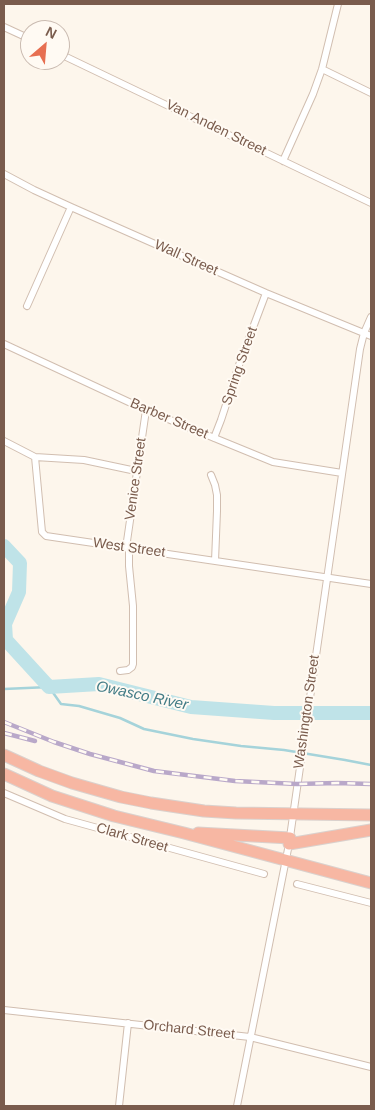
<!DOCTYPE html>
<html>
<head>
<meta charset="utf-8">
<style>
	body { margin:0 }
	#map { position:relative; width:375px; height:1110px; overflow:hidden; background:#fdf6ec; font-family:Arial,sans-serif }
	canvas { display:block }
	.frame { position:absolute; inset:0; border:5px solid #7a5c4d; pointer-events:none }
	.north { position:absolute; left:20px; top:20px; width:50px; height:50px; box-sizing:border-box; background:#fffaf3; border:1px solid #cabbb1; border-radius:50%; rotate:27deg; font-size:14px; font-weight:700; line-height:20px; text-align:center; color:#7a5c4d }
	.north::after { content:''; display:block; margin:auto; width:18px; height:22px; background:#e76f51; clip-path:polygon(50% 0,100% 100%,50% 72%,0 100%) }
</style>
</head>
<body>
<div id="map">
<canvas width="375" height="1110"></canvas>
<div class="frame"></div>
<div class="north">N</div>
</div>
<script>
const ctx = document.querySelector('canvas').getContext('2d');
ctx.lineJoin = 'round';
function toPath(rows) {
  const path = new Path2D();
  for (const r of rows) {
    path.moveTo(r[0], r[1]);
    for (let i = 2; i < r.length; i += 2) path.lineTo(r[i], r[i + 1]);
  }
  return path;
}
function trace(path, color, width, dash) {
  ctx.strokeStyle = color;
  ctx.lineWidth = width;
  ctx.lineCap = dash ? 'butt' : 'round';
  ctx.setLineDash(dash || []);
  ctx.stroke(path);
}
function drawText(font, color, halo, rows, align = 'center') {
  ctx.font = font + ' Arial,sans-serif';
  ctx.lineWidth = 4;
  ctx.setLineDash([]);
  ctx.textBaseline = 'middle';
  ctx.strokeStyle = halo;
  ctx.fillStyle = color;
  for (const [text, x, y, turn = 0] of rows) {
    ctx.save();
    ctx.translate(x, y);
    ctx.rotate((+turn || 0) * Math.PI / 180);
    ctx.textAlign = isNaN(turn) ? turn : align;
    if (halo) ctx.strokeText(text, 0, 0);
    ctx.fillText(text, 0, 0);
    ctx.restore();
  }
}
trace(toPath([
	[4,625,5,624],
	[4,689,49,687,61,704,79,706,120,718,144,729,193,739,241,746,284,750,345,760,371,765]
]), '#a5d3da', 2.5);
trace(toPath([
	[4,546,20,563,19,592,5,624,6,640,49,687,99,684,191,707,274,713,371,713]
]), '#bfe3e8', 14);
const street = toPath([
	[4,27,30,39],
	[60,54,371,203],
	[322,69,371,93],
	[283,161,313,94,322,69,338,4],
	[4,174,34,190,71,207,266,293,371,336],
	[27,306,71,207],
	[4,344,146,410,273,462,342,473],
	[214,438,221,420,240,362,266,293],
	[4,441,35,457,42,532,46,536,371,584],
	[35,457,84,460,136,471],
	[211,475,215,485,217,495,217,511,215,561],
	[126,548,146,410],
	[120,671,128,670,132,667,133,664,133,606,129,566,129,548],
	[4,793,65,819,264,874],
	[297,884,371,903],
	[4,1010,250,1037,371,1067],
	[119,1106,128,1023],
	[237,1106,289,844,360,349,364,333,371,317]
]);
const highway = toPath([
	[4,755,39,771,72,783,121,797,151,803,204,811,236,813,371,815],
	[4,774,52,796,114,816,184,833,371,883],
	[198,833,290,838],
	[289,844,371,830]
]);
trace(street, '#d1beb0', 8);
trace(highway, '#dad1cd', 13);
trace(street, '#fff', 6);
trace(highway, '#f7b7a3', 11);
const rail = toPath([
	[4,722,54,742,90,754,154,771,235,781,297,784,337,783,371,784],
	[4,733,35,741]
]);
trace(rail, '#b9a8c9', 4.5);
trace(rail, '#fffaf3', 2.5, [8]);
drawText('14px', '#7a5c4d', '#fffaf3', [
	["Van Anden Street",216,128,26],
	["Wall Street",186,258,24],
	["Spring Street",240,366,-71],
	["Barber Street",169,419,23],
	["Venice Street",136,479,-82],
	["West Street",129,548,8],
	["Washington Street",307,712,-82],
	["Clark Street",132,838,16],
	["Orchard Street",189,1030,6]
]);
drawText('italic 15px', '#437c86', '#fffaf3', [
	["Owasco River",142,696,12]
]);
</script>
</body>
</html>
